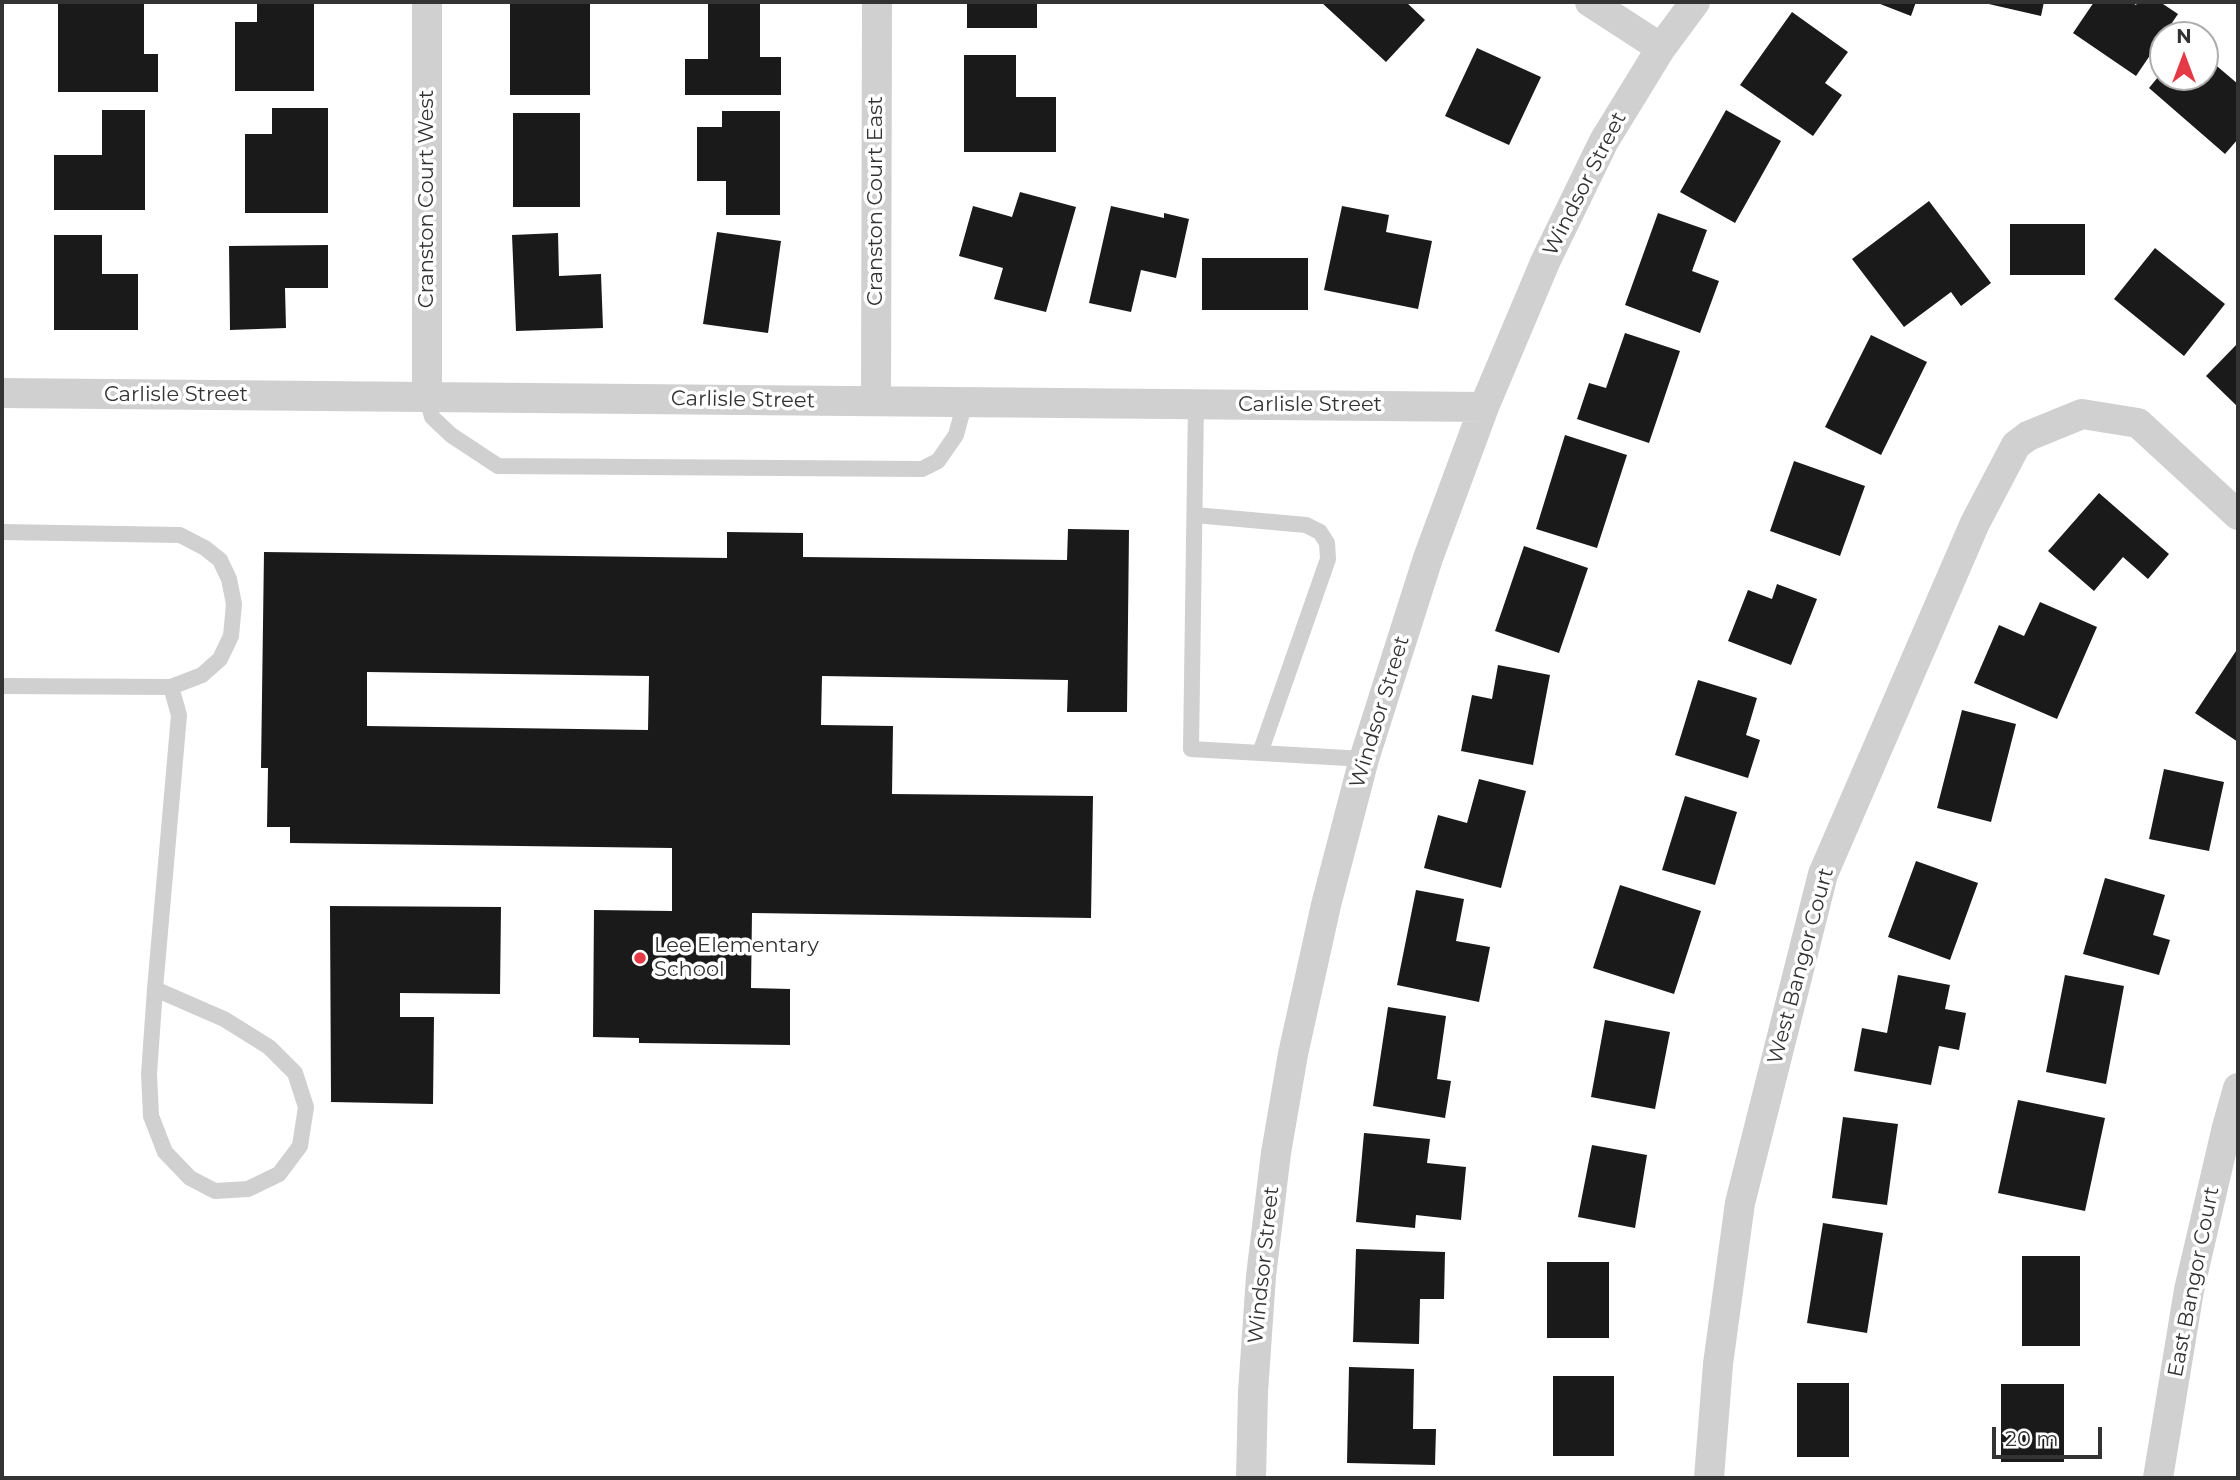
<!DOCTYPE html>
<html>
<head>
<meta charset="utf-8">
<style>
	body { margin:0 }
	#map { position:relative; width:2240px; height:1480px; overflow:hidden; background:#fff; font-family:Montserrat,sans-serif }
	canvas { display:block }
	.frame { position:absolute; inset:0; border:4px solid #333; pointer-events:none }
	.north { position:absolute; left:2149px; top:21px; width:70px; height:70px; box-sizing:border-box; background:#fff; border:2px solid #adadad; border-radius:50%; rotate:0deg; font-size:19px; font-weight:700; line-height:28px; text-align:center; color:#333 }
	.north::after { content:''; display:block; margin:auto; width:24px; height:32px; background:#e63946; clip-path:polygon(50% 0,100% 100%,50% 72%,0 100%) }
	.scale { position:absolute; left:1992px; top:1427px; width:110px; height:32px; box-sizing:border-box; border:4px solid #333; border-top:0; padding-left:9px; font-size:21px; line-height:24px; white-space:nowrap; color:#333; -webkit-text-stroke:5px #fff; paint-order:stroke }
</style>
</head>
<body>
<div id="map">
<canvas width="2240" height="1480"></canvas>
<div class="frame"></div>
<div class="north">N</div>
<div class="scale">20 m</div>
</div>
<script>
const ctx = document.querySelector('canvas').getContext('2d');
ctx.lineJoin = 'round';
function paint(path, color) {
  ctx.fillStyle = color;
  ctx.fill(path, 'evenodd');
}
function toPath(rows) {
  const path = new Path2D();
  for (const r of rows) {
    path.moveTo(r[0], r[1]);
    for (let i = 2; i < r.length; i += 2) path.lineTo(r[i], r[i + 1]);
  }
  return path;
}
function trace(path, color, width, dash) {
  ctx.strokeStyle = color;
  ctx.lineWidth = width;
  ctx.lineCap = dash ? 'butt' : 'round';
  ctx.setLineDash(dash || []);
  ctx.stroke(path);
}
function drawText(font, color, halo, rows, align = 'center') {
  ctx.font = font + ' Montserrat,sans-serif';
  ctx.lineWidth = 7;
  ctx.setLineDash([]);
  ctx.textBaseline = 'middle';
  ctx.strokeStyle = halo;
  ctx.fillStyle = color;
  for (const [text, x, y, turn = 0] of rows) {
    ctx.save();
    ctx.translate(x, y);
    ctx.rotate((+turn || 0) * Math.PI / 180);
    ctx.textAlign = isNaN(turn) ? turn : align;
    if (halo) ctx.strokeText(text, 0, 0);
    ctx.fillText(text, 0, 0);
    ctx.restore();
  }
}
paint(toPath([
	[58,2,144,2,144,54,158,54,158,92,58,92],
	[257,2,314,2,314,91,235,91,235,22,257,22],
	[510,2,590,2,590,95,510,95],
	[708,2,760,2,760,57,781,57,781,95,685,95,685,59,708,59],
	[967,2,1037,2,1037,28,967,28],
	[1321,2,1406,2,1425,20,1386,62],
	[1875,2,1916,2,1911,16],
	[1980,2,2044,2,2041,16],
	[2094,2,2131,2,2136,5,2138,2,2160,2,2178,14,2136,76,2073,33],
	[1792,12,1848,52,1825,83,1842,95,1813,136,1740,85],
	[1477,48,1541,77,1509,145,1445,116],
	[964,55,1016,55,1016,97,1056,97,1056,152,964,152],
	[2205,56,2238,84,2238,139,2225,154,2149,88,2163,71,2163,77,2205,77],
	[272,108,328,108,328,213,245,213,245,134,272,134],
	[102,110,145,110,145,210,54,210,54,155,102,155],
	[1726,110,1781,141,1735,223,1680,192],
	[722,111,780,111,780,215,726,215,726,181,697,181,697,127,722,127],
	[513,113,580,113,580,207,513,207],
	[1020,192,1076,207,1046,312,994,299,1003,268,959,256,973,206,1012,217],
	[1929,201,1991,283,1961,306,1951,292,1904,327,1852,259],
	[1111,206,1164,218,1164,213,1189,219,1176,278,1141,270,1131,312,1089,303],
	[1342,206,1389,215,1386,232,1432,241,1418,309,1324,290],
	[1658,213,1707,230,1692,271,1719,281,1700,333,1625,305],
	[2010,224,2085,224,2085,275,2010,275],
	[717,232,781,241,768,333,703,324],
	[558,233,559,276,601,274,603,328,516,331,512,235],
	[54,235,102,235,102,274,138,274,138,330,54,330],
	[328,245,328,288,285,288,286,328,230,330,229,246],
	[2155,248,2225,304,2184,356,2114,299],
	[1202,258,1308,258,1308,310,1202,310],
	[1625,333,1680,351,1649,443,1577,419,1589,383,1606,388],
	[1871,335,1927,362,1881,455,1825,427],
	[2238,343,2238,407,2206,376],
	[1565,435,1627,455,1597,548,1536,529],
	[1794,461,1865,486,1840,556,1770,531],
	[2099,493,2169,554,2148,579,2123,557,2094,591,2048,551],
	[1068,529,1129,530,1127,712,1067,712,1068,680,822,676,821,725,893,726,892,794,1093,796,1091,918,752,913,751,988,790,989,790,1045,639,1043,639,1038,593,1037,594,910,672,911,672,848,290,843,290,827,267,827,268,768,261,768,264,552,727,558,727,532,803,533,803,557,1067,560],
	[367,672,649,676,648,730,367,726],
	[1524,546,1588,568,1559,653,1495,631],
	[1777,584,1817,599,1791,665,1728,641,1748,590,1772,599],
	[2040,602,2097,627,2057,719,1974,683,1999,625,2024,636],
	[2238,648,2238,742,2195,713],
	[1498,665,1550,675,1533,765,1461,751,1472,695,1492,699],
	[1698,680,1757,698,1746,735,1760,740,1748,778,1675,755],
	[1962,710,2016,724,1991,822,1937,808],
	[2164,769,2224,782,2209,851,2149,839],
	[1479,779,1526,791,1501,888,1424,868,1438,815,1467,823],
	[1685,796,1737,812,1715,885,1662,870],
	[1916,861,1978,883,1950,960,1888,937],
	[2105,878,2165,895,2153,935,2170,940,2159,975,2083,954],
	[1620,885,1701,911,1674,994,1593,968],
	[1416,890,1464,899,1456,941,1490,947,1479,1002,1397,985],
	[330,906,501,907,500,994,400,993,400,1017,434,1017,433,1104,331,1102],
	[1898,975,1950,985,1945,1009,1966,1013,1959,1050,1939,1046,1931,1085,1854,1071,1862,1028,1887,1033],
	[2065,975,2124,986,2106,1084,2046,1072],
	[1388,1007,1446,1016,1437,1079,1451,1081,1445,1118,1373,1106],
	[1605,1020,1670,1032,1655,1109,1591,1097],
	[2018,1100,2105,1118,2085,1211,1998,1193],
	[1843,1117,1898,1124,1887,1205,1832,1198],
	[1364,1133,1430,1139,1427,1163,1466,1167,1461,1220,1416,1215,1415,1228,1356,1222],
	[1592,1145,1647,1155,1635,1228,1578,1217],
	[1823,1223,1883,1233,1867,1333,1807,1323],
	[1356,1249,1445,1252,1444,1299,1420,1299,1419,1344,1353,1342],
	[2022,1256,2080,1256,2080,1346,2022,1346],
	[1547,1262,1609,1262,1609,1338,1547,1338],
	[1349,1367,1414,1369,1413,1429,1436,1429,1435,1465,1347,1463],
	[1553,1376,1614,1376,1614,1456,1553,1456],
	[1797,1383,1849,1383,1849,1457,1797,1457],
	[2001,1384,2064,1384,2064,1462,2001,1462]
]), '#1a1a1a');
trace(toPath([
	[427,397,432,417,451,435,498,466,922,469,938,461,956,435,965,402],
	[1196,404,1191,749,1364,759],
	[1195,515,1306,525,1320,532,1327,543,1328,559,1260,753],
	[2,532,180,535,205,548,220,560,229,579,234,604,231,636,220,659,202,675,171,687,2,686],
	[155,989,224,1019,269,1047,295,1073,306,1107,300,1146,279,1174,248,1189,215,1191,190,1178,165,1152,151,1116,149,1074,155,989,179,715,171,687]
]), '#d0d0d0', 16);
trace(toPath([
	[1590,2,1661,48],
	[2,393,1484,407],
	[427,397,427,2],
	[876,401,877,2],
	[1251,1478,1253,1392,1261,1276,1276,1153,1293,1054,1326,905,1364,759,1428,558,1484,407,1546,260,1604,141,1661,48,1695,2],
	[1709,1478,1718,1364,1740,1203,1823,874,1975,523,2016,445,2028,436,2082,414,2138,423,2238,515],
	[2158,1478,2189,1290,2227,1127,2238,1088]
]), '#d0d0d0', 30);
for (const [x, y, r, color] of [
	[640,958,7,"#e63946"]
]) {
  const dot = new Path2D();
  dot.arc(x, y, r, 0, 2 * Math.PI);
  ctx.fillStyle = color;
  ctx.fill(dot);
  trace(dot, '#fff', 2.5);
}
drawText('21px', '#333', '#fff', [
	["Windsor Street",1585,184,-63],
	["Cranston Court West",427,199,-90],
	["Cranston Court East",876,201,-90],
	["Carlisle Street",176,395],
	["Carlisle Street",743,400,1],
	["Carlisle Street",1310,405],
	["Windsor Street",1380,712,-73],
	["West Bangor Court",1801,966,-75],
	["Windsor Street",1264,1265,-84],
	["East Bangor Court",2194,1282,-79]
]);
drawText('21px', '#333', '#fff', [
	["Lee Elementary",654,946],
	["School",654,970]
], 'left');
</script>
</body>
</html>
